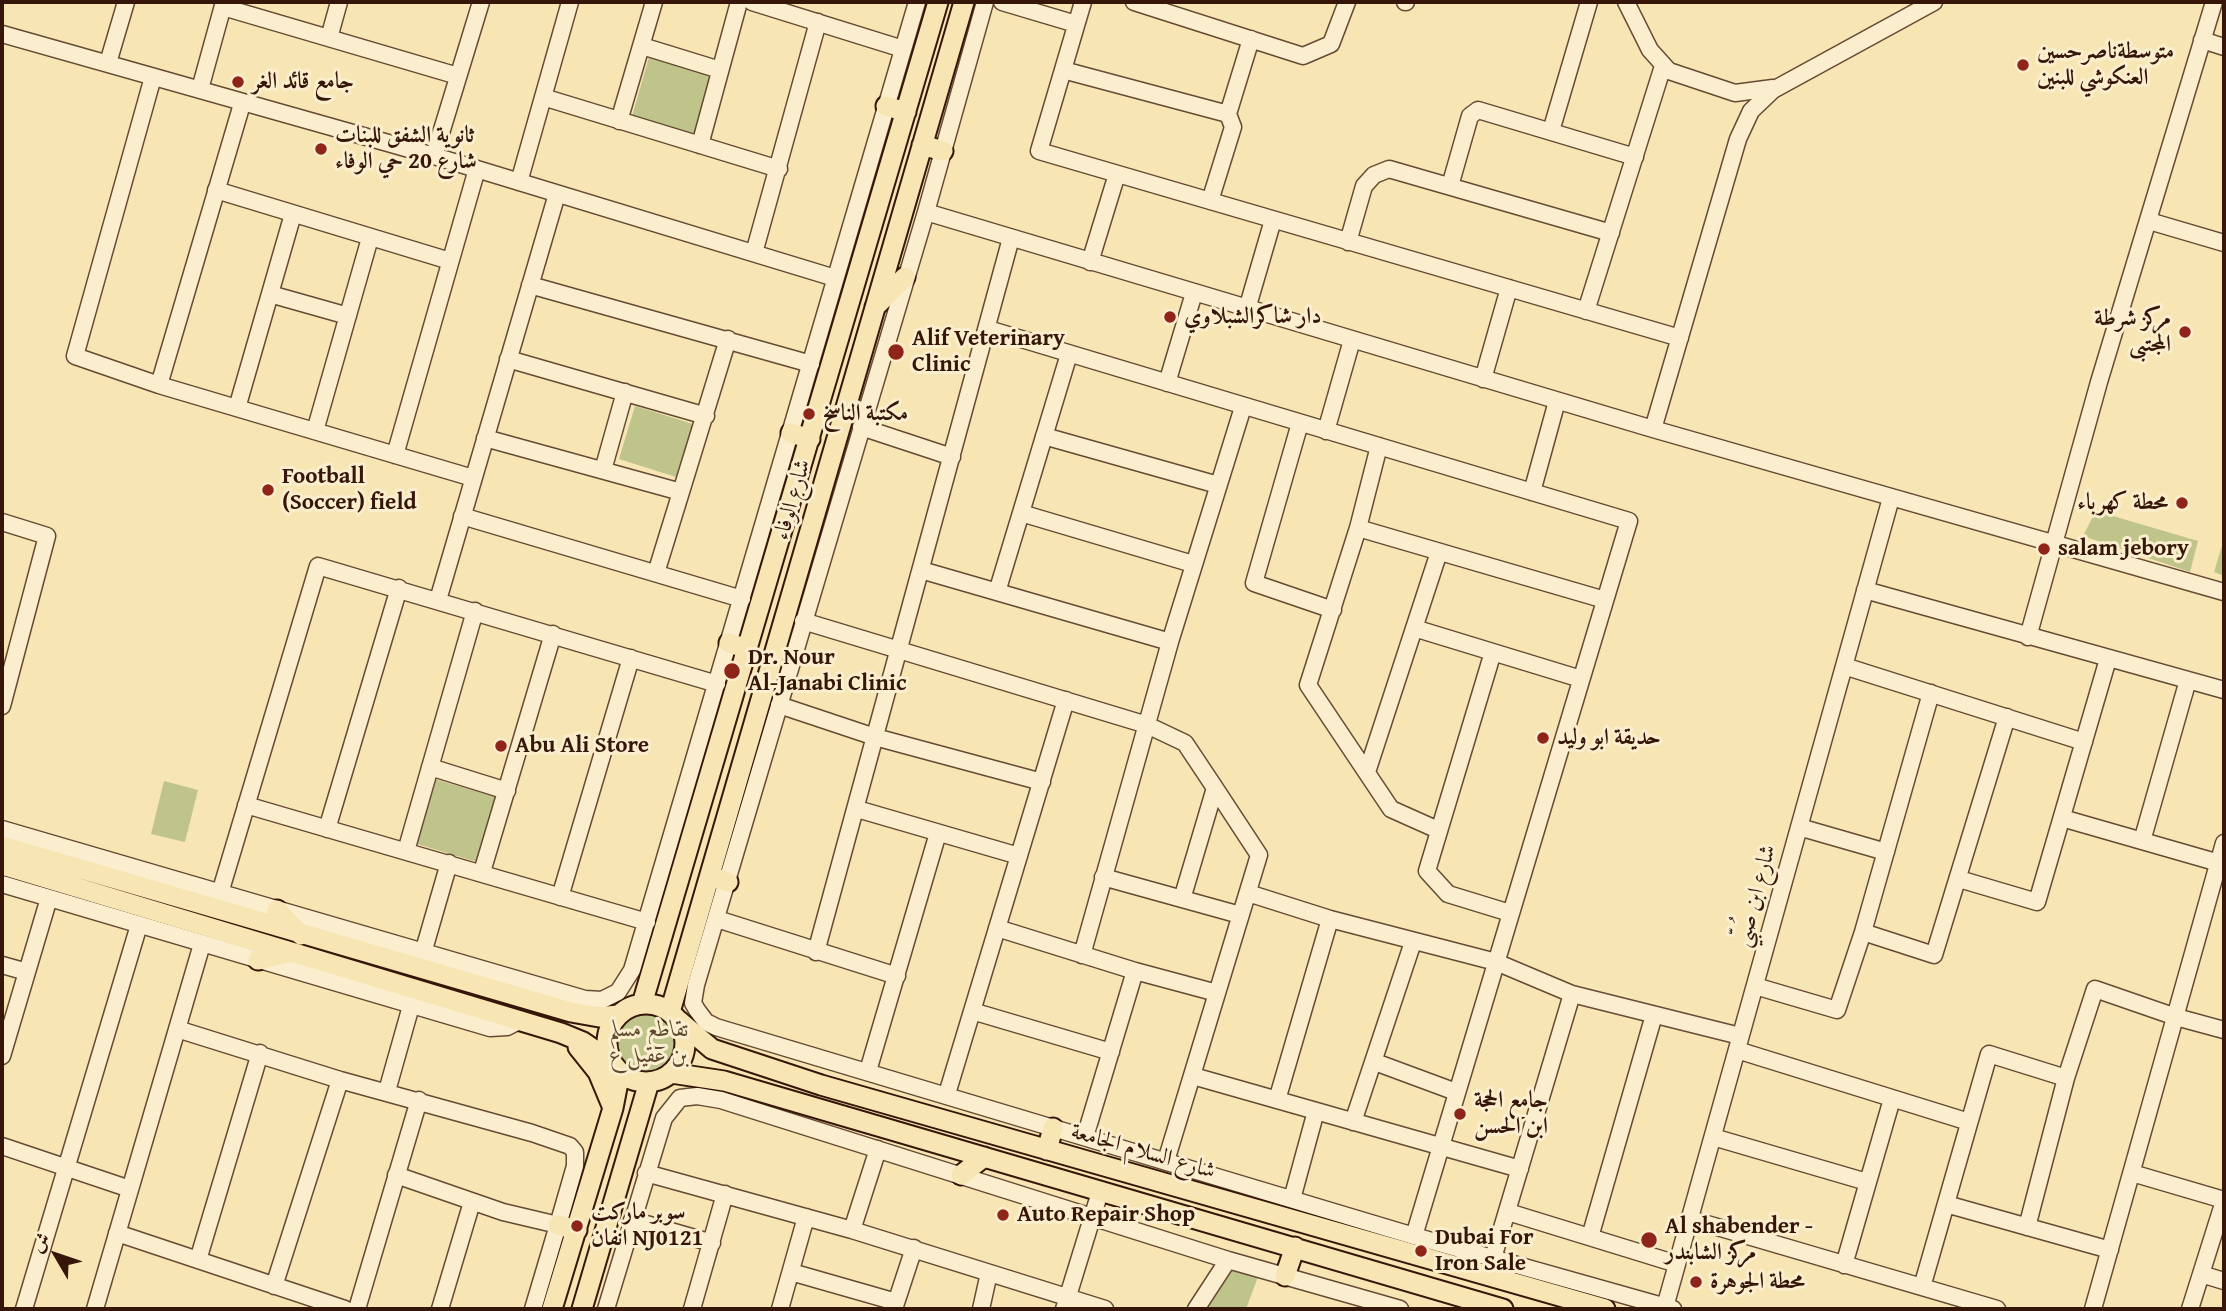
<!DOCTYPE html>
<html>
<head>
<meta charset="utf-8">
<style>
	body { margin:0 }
	#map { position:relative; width:2226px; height:1311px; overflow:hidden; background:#f7e5b3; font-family:"Gentium Book Plus",Amiri,serif }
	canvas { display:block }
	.frame { position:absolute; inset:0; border:4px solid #351608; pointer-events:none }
	.north { position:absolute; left:21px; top:1220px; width:70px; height:70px; -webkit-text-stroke:5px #faeece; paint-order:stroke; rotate:309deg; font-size:19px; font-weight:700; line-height:28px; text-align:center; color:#351608 }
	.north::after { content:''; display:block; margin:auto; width:24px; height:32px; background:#351608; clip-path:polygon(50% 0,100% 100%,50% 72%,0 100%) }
</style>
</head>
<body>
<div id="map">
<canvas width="2226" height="1311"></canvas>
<div class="frame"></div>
<div class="north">ش</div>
</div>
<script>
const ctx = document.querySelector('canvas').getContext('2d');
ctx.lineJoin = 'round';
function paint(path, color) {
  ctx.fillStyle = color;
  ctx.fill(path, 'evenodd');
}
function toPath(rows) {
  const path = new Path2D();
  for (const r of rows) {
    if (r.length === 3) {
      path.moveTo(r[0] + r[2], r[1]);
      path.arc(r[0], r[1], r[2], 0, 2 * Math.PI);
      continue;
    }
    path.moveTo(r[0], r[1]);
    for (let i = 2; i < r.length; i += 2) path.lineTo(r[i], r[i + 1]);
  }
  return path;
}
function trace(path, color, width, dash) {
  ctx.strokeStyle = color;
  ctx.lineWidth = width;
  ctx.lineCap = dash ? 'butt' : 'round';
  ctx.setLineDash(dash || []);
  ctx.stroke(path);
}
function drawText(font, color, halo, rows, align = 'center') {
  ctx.font = font + ' "Gentium Book Plus",Amiri,serif';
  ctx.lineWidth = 6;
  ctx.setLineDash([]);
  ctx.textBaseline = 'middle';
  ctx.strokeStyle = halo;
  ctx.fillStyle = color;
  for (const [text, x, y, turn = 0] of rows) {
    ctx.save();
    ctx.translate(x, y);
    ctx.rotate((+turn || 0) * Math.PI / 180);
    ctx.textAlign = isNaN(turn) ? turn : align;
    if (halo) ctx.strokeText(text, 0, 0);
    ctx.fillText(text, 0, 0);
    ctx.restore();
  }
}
paint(toPath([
	[649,57,711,75,694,134,632,116],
	[635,406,693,424,676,477,619,459],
	[2096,511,2198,541,2190,572,2083,536],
	[2224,539,2224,576,2214,572],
	[434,779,496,797,477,862,414,843],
	[164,781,198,790,185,842,151,834],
	[649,1043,31],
	[1228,1260,1261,1269,1246,1309,1196,1309]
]), '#bfc48b');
const minor = toPath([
	[752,2,903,49],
	[985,2,926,212,696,985,693,1003,697,1010,706,1022,716,1027,1414,1236,1673,1309],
	[1002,2,1076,24],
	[1083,2,1039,151,1680,338],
	[1134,2,1303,56,1331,44,1347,2],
	[1405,2,1406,2],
	[1626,2,1650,50,1669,71,1735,93,1773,88],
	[223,7,458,76],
	[2,34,434,156,835,278],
	[329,38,339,2],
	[2202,40,2224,47],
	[642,46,720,70],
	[108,63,126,2],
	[1063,70,1228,114],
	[153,77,75,356,159,385,473,478],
	[200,89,224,2],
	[543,97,779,169],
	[619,121,654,2],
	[1551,131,1589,2],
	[700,145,739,2],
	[434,156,481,2],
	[519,182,570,2],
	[1450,186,1470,116,1478,110,1635,157],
	[216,190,450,261],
	[1210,201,1233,127,1228,114,1251,39],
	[926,212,1653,429,2224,592],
	[2149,221,2224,243],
	[1348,242,1364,186,1374,175,1389,169,1611,233],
	[754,253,818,22],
	[1090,262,1117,174],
	[530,285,811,364],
	[270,294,348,316],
	[1247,309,1273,220],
	[1586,311,1663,66],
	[988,329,1629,521,1414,1236],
	[508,359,706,416],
	[1483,379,1509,288],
	[1167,383,1194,293],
	[159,385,242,104],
	[237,408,293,214],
	[1300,423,1254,583,1333,610],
	[861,427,952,457],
	[1653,429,1738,139,1751,111,1773,90,1934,2],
	[315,431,370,238],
	[1326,431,1352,340],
	[1044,436,1218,485],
	[485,438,681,492,728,339],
	[1379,446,1358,528,1308,685,1391,809,1438,830],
	[395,455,477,169],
	[603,470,625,392],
	[1532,492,1557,401],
	[1021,513,1193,564],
	[462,516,742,599],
	[2,522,47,536,2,706],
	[1358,528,1605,600],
	[921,570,1170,642],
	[656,573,681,492],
	[1865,590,2224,690],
	[997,592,1069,354],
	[438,600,557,194],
	[803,621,1147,725,1185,743,1215,788,1259,855,1166,1161],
	[1414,628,1581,679],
	[2028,637,2099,382,2214,2],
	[1493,652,1427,871,1448,894,1510,913],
	[1844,666,2084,742],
	[779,705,875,737,1042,782],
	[430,767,507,791],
	[1367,772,1439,552],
	[246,805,647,922],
	[857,809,1019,856],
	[2062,818,2219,863],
	[1799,827,1886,852],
	[2,829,585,999,602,1000,618,992,632,970,917,2],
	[327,829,399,588],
	[2142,841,2188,680],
	[406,851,475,611],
	[482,872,553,634],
	[1103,877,1240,915],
	[1959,879,2037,902,2108,659],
	[2,884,490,1028,507,1027,519,1021],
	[220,893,318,566,717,684],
	[1248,893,1330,919,1496,962,1572,994,1740,1036],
	[560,897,631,658],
	[1182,899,1215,788],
	[717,919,897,976],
	[997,928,1135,971,1217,993],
	[1863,932,1934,955,2007,717],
	[816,952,1011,238],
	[423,953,449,863],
	[1082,955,1170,642,1243,407],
	[2,965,27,972],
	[1755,986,1837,1010,1863,932,1931,693],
	[972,1011,1111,1052],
	[177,1029,340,1080,532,1133,570,1146,575,1152,575,1166,558,1225,503,1212,396,1175],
	[1737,1050,1969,1122],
	[2,1056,49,898],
	[1375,1062,1456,1092],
	[868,1071,938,833],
	[1193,1076,1520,1169],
	[387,1091,411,1006],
	[947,1094,1066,700],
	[1277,1100,1330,919],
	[1353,1122,1413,942],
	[1085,1137,1135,971],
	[1713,1137,1867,1182],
	[2,1146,130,1189],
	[646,1173,852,1230,1105,1309],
	[2132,1173,2224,1200],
	[1292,1199,1316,1111],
	[1946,1204,2110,1250],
	[1508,1212,1677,1264],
	[1690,1219,1997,1309],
	[632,1220,712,1243],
	[2027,1227,2066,1078,2095,989,2176,1017,2224,1030],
	[852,1230,878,1149],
	[117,1233,345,1309],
	[1590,1237,1654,1015],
	[1493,1258,1572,994],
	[198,1260,260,1053],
	[1844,1265,1892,1099],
	[791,1272,896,1302],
	[2201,1274,2224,1281],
	[274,1286,340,1080],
	[1922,1287,1989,1054,2066,1078],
	[1665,1307,1891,498],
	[24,1309,139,925],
	[95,1309,202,944],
	[357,1309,419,1100],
	[440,1309,472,1202],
	[533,1309,558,1225],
	[606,1309,664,1118,680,1098,697,1096,721,1100,1228,1260,1400,1309],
	[692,1309,725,1194],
	[780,1309,806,1217],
	[894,1309,914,1248],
	[981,1309,989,1273],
	[1064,1309,1100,1192],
	[1196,1309,1228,1260],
	[2093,1309,2224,843],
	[2190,1309,2224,1201]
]);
const major = toPath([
	[886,106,906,112],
	[922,145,943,151],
	[875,307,905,277],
	[791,433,810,439],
	[729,643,748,649],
	[2,846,571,1012,599,1017,618,1015],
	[2,865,561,1033,583,1042,612,1062],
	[710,876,728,882],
	[277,910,301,935],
	[258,960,290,952],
	[642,1004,938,2],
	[646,1043,39],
	[670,1012,964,2],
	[678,1020,712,1049,821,1085,1605,1309],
	[578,1047,598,1072,613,1108],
	[671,1073,724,1081,1503,1309],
	[1047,1150,1053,1128],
	[961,1175,984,1157],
	[558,1225,577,1230],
	[1285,1276,1295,1247],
	[552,1309,613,1108,620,1072],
	[582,1309,649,1082]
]);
trace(minor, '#664a33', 19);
trace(major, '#351608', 23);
trace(minor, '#faeece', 16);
trace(major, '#f7e5b3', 19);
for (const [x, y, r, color] of [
	[2023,65,7,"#8f2418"],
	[238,82,7,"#8f2418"],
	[321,149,7,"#8f2418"],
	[1170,317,7,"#8f2418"],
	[2185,332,7,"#8f2418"],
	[896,352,9,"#8f2418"],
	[809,414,7,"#8f2418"],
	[268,490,7,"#8f2418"],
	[2182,503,7,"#8f2418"],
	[2044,549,7,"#8f2418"],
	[732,671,9,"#8f2418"],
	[1543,738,7,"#8f2418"],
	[501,746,7,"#8f2418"],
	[1460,1114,7,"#8f2418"],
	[1003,1215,7,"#8f2418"],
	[577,1226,7,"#8f2418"],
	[1649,1240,9,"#8f2418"],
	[1421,1251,7,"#8f2418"],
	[1696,1282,7,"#8f2418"]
]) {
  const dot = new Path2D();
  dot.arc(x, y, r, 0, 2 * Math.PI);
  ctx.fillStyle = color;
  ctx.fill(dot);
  trace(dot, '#faeece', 2.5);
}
drawText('bold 23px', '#351608', '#faeece', [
	["متوسطةناصرحسين",2037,52],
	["العنكوشي للبنين",2037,78],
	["جامع قائد الغر",252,82],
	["ثانوية الشفق للبنات",335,136],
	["شارع 20 حي الوفاء",335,162],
	["دار شاكرالشبلاوي",1184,317],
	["مركز شرطة",2171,319,"right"],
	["المجتبى",2171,345,"right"],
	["Alif Veterinary",912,339],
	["Clinic",912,365],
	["مكتبة الناسخ",823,414],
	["Football",282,477],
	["(Soccer) field",282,503],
	["محطة كهرباء",2168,503,"right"],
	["salam jebory",2058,549],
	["Dr. Nour",748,658],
	["Al-Janabi Clinic",748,684],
	["حديقة ابو وليد",1557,738],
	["Abu Ali Store",515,746],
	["جامع الحجة",1474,1101],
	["ابن الحسن",1474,1127],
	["سوبر ماركت",591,1213],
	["انفان NJ0121",591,1239],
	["Auto Repair Shop",1017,1215],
	["Al shabender -",1665,1227],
	["مركز الشابندر",1665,1253],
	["Dubai For",1435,1238],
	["Iron Sale",1435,1264],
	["محطة الجوهرة",1710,1282]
], 'left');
drawText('23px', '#351608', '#faeece', [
	["شارع الوفاء",793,500,-74],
	["شارع ابن صُبّي",1756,896,-75],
	["شارع السلام الجامعة",1143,1152,16]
]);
drawText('italic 23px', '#5e4a2f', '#faeece', [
	["تقاطع مسلم",649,1030],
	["بن عقيل ع",649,1056]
]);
</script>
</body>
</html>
